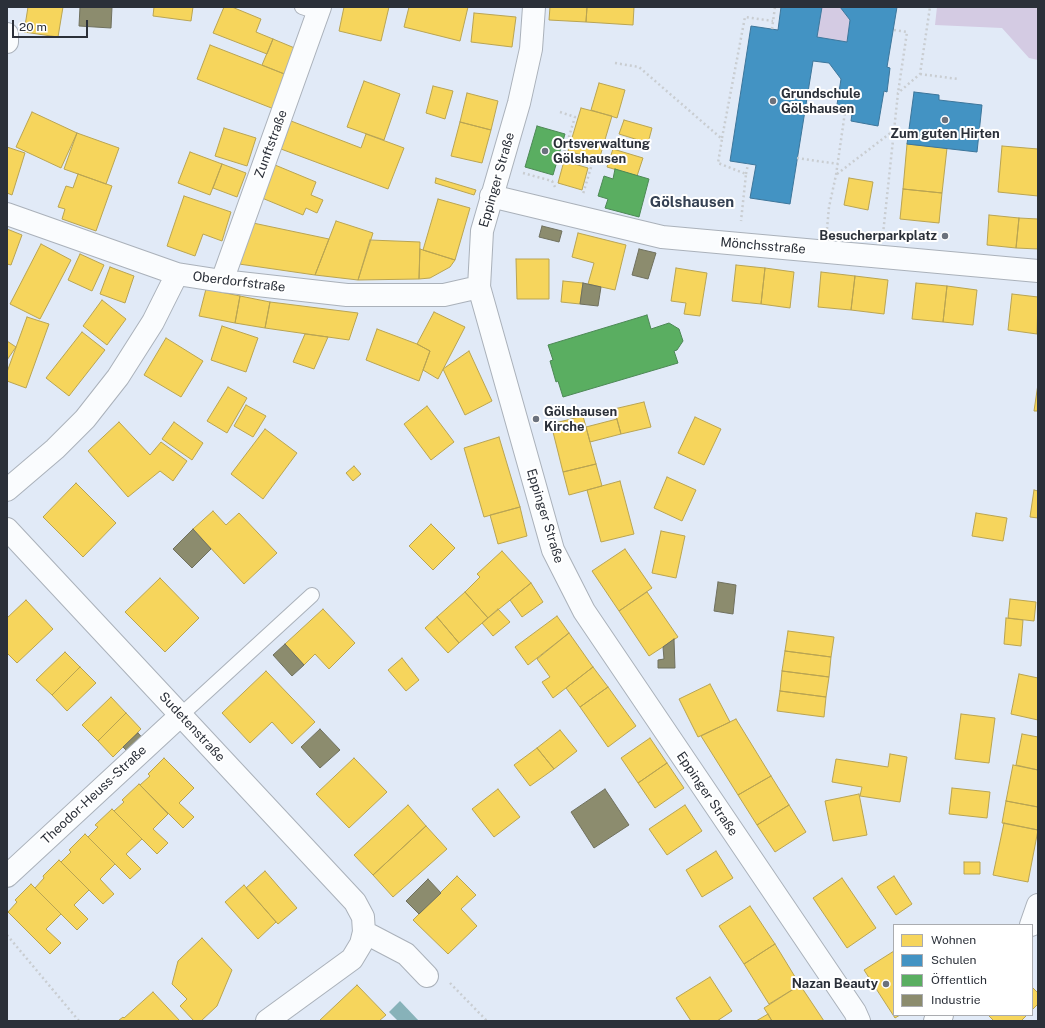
<!DOCTYPE html>
<html>
<head>
<meta charset="utf-8">
<style>
	body { margin:0 }
	#map { position:relative; width:1045px; height:1028px; overflow:hidden; background:#e1eaf7; font-family:"Public Sans",sans-serif }
	canvas { display:block }
	.frame { position:absolute; inset:0; border:8px solid #2b3039; pointer-events:none }
	.legend { position:absolute; left:893px; top:924px; width:140px; height:92px; box-sizing:border-box; background:#fff; border:1px solid #aaacb0; margin:0; padding:5px 7px; list-style:none; font-size:12px; color:#2b3039 }
	.legend li { display:flex; align-items:center; gap:8px; height:20px }
	.legend b { width:20px; border:1px solid #aaacb0 }
	.scale { position:absolute; left:12px; top:20px; width:76px; height:18px; box-sizing:border-box; border:2px solid #2b3039; border-top:0; padding-left:5px; font-size:12px; line-height:14px; white-space:nowrap; color:#2b3039; -webkit-text-stroke:3px #fff; paint-order:stroke }
</style>
</head>
<body>
<div id="map">
<canvas width="1045" height="1028"></canvas>
<div class="frame"></div>
<ul class="legend">
<li><b style="height:11px;background:#f6d55c"></b>Wohnen</li>
<li><b style="height:11px;background:#4393c3"></b>Schulen</li>
<li><b style="height:11px;background:#5aae61"></b>Öffentlich</li>
<li><b style="height:11px;background:#8c8c6e"></b>Industrie</li>
</ul>
<div class="scale">20 m</div>
</div>
<script>
const ctx = document.querySelector('canvas').getContext('2d');
ctx.lineJoin = 'round';
function paint(path, color) {
  ctx.fillStyle = color;
  ctx.fill(path, 'evenodd');
}
function toPath(rows) {
  const path = new Path2D();
  for (const r of rows) {
    path.moveTo(r[0], r[1]);
    for (let i = 2; i < r.length; i += 2) path.lineTo(r[i], r[i + 1]);
  }
  return path;
}
function trace(path, color, width, dash) {
  ctx.strokeStyle = color;
  ctx.lineWidth = width;
  ctx.lineCap = dash ? 'butt' : 'round';
  ctx.setLineDash(dash || []);
  ctx.stroke(path);
}
function drawText(font, color, halo, rows, align = 'center') {
  ctx.font = font + ' "Public Sans",sans-serif';
  ctx.lineWidth = 4;
  ctx.setLineDash([]);
  ctx.textBaseline = 'middle';
  ctx.strokeStyle = halo;
  ctx.fillStyle = color;
  for (const [text, x, y, turn = 0] of rows) {
    ctx.save();
    ctx.translate(x, y);
    ctx.rotate((+turn || 0) * Math.PI / 180);
    ctx.textAlign = isNaN(turn) ? turn : align;
    if (halo) ctx.strokeText(text, 0, 0);
    ctx.fillText(text, 0, 0);
    ctx.restore();
  }
}
paint(toPath([
	[822,7,840,7,850,20,847,42,817,37],
	[937,7,1038,7,1038,60,1029,58,1002,28,935,25]
]), '#d4cbe3');
paint(toPath([
	[400,1001,419,1021,398,1021,389,1012]
]), '#87b2b9');
const homes = toPath([
	[28,7,63,7,58,37,24,32,28,7],
	[154,7,193,7,191,21,153,16,154,7],
	[224,7,232,7,261,19,256,32,273,39,267,54,213,33,224,7],
	[344,7,389,7,381,41,339,31,344,7],
	[409,7,468,7,460,41,404,27,409,7],
	[550,7,587,7,586,22,549,20,550,7],
	[587,7,634,7,633,25,586,22,587,7],
	[474,13,516,17,512,47,471,42,474,13],
	[273,39,297,49,287,75,262,65,273,39],
	[210,45,287,75,274,109,197,79,210,45],
	[364,81,400,94,384,140,347,127,364,81],
	[599,83,625,90,617,118,591,110,599,83],
	[433,86,453,91,445,119,426,113,433,86],
	[467,93,498,101,491,130,460,122,467,93],
	[581,108,612,116,599,160,568,151,581,108],
	[32,112,77,133,61,168,16,147,32,112],
	[624,120,652,128,648,143,619,134,624,120],
	[291,121,361,148,366,134,404,148,388,189,281,149,291,121],
	[460,122,491,130,482,163,451,156,460,122],
	[224,128,256,138,247,166,215,156,224,128],
	[77,133,119,148,106,184,64,169,77,133],
	[907,144,947,148,942,193,903,189,907,144],
	[1002,146,1038,149,1038,196,998,192,1002,146],
	[7,147,25,153,12,195,7,193,7,147],
	[613,149,643,158,637,176,607,167,613,149],
	[190,152,222,164,210,195,178,183,190,152],
	[564,161,588,168,582,190,558,183,564,161],
	[222,164,246,173,237,197,213,188,222,164],
	[275,165,316,182,311,195,323,200,317,213,306,208,303,215,262,198,275,165],
	[78,174,112,186,96,231,62,219,65,209,58,207,66,186,73,188,78,174],
	[436,178,476,190,474,195,435,183,436,178],
	[849,178,873,182,868,210,844,205,849,178],
	[903,189,942,193,939,223,900,219,903,189],
	[184,196,231,212,222,241,203,234,195,256,167,246,184,196],
	[438,199,470,208,455,260,423,250,438,199],
	[989,215,1019,218,1016,248,987,245,989,215],
	[1019,218,1038,219,1038,249,1016,248,1019,218],
	[336,221,373,233,358,280,315,275,336,221],
	[253,223,329,239,315,275,239,264,253,223],
	[7,229,22,235,11,265,7,264,7,229],
	[578,233,626,245,615,290,588,284,594,263,572,257,578,233],
	[370,240,420,242,419,279,358,280,370,240],
	[41,244,71,260,40,319,10,304,41,244],
	[420,249,423,250,455,260,450,267,430,278,419,279,420,249],
	[80,254,104,265,92,291,68,280,80,254],
	[516,259,549,259,549,299,517,299,516,259],
	[736,265,765,268,761,304,732,301,736,265],
	[110,267,134,276,125,303,100,294,110,267],
	[676,268,707,273,700,316,684,314,686,303,671,301,676,268],
	[765,268,794,272,790,308,761,304,765,268],
	[821,272,855,276,851,310,818,307,821,272],
	[855,276,888,280,884,314,851,310,855,276],
	[563,281,583,283,580,304,561,302,563,281],
	[916,283,947,286,943,322,912,319,916,283],
	[947,286,977,290,973,325,943,322,947,286],
	[206,289,240,296,235,323,199,316,206,289],
	[1012,294,1038,297,1037,334,1008,330,1012,294],
	[240,296,270,302,265,328,235,323,240,296],
	[102,300,126,319,107,345,83,326,102,300],
	[270,302,358,313,349,340,265,328,270,302],
	[434,312,465,327,438,379,423,370,430,351,417,344,434,312],
	[27,317,49,324,26,388,7,381,7,372,27,317],
	[222,326,258,338,246,372,211,360,222,326],
	[377,329,417,344,430,351,419,381,366,360,377,329],
	[82,332,105,350,69,396,46,378,82,332],
	[305,334,328,337,314,369,293,362,305,334],
	[166,338,203,361,181,397,144,375,166,338],
	[7,341,16,347,7,360,7,341],
	[469,351,492,401,465,415,443,369,469,351],
	[1038,384,1038,411,1034,411,1038,384],
	[228,387,247,398,227,433,207,421,228,387],
	[644,402,651,427,621,434,614,409,644,402],
	[246,405,266,416,253,437,234,426,246,405],
	[427,406,454,442,431,460,404,424,427,406],
	[583,416,596,464,563,472,551,424,583,416],
	[695,417,721,429,704,465,678,453,695,417],
	[617,419,621,434,590,442,586,427,617,419],
	[119,422,150,455,161,442,187,461,173,481,160,471,128,497,88,451,119,422],
	[174,422,203,443,192,460,162,439,174,422],
	[265,429,297,453,263,499,231,474,265,429],
	[499,437,520,507,484,517,464,448,499,437],
	[596,464,602,486,569,495,563,472,596,464],
	[354,466,361,474,353,481,346,473,354,466],
	[667,477,696,490,682,521,654,508,667,477],
	[620,481,634,534,601,542,587,490,620,481],
	[76,483,116,523,83,557,43,517,76,483],
	[1034,490,1038,491,1038,518,1030,517,1034,490],
	[520,507,527,536,498,544,490,515,520,507],
	[213,511,226,525,239,513,277,553,244,584,193,529,213,511],
	[976,513,1007,518,1003,541,972,536,976,513],
	[431,524,455,548,433,570,409,546,431,524],
	[661,531,685,536,676,578,652,573,661,531],
	[625,549,652,588,619,611,592,571,625,549],
	[502,551,531,583,488,618,465,592,480,577,477,574,502,551],
	[160,578,199,618,165,652,125,612,160,578],
	[531,583,543,602,522,617,510,600,531,583],
	[465,592,488,618,459,643,437,617,465,592],
	[647,592,678,637,649,656,619,611,647,592],
	[1010,599,1036,602,1034,621,1008,618,1010,599],
	[26,600,53,629,17,663,7,653,7,618,26,600],
	[323,609,355,643,329,669,315,654,304,665,285,644,323,609],
	[498,609,510,622,493,636,482,623,498,609],
	[557,616,569,633,528,665,515,647,557,616],
	[437,617,459,643,448,653,425,628,437,617],
	[1006,618,1023,620,1021,646,1004,644,1006,618],
	[788,631,834,637,831,657,785,651,788,631],
	[569,633,593,667,553,698,542,682,550,677,537,659,569,633],
	[785,651,831,657,829,677,782,671,785,651],
	[65,652,80,667,52,695,36,680,65,652],
	[402,658,419,680,406,691,388,670,402,658],
	[80,667,96,683,67,711,52,695,80,667],
	[593,667,608,687,580,707,566,688,593,667],
	[266,671,315,722,292,744,272,722,250,743,222,713,266,671],
	[782,671,829,677,826,697,780,691,782,671],
	[1019,674,1038,678,1038,720,1011,714,1019,674],
	[710,684,730,722,698,737,679,699,710,684],
	[608,687,636,726,608,747,580,707,608,687],
	[780,691,826,697,824,717,777,711,780,691],
	[111,697,126,713,98,741,82,725,111,697],
	[126,713,141,729,113,757,98,741,126,713],
	[961,714,995,718,989,763,955,759,961,714],
	[736,719,771,776,738,795,701,736,736,719],
	[560,730,577,751,554,769,537,748,560,730],
	[1022,734,1038,737,1038,770,1016,765,1022,734],
	[650,738,667,763,638,783,621,758,650,738],
	[537,748,554,769,530,786,514,765,537,748],
	[890,754,907,757,900,802,860,796,862,787,832,782,836,759,888,767,890,754],
	[164,758,194,788,179,803,194,817,183,828,140,785,150,776,148,774,164,758],
	[354,758,387,792,349,828,316,794,354,758],
	[667,763,684,788,655,808,638,783,667,763],
	[1013,765,1038,770,1038,807,1006,801,1013,765],
	[771,776,789,805,757,825,738,795,771,776],
	[139,784,168,814,153,829,168,843,157,854,114,811,124,802,122,800,139,784],
	[952,788,990,792,987,818,949,814,952,788],
	[498,789,520,817,494,837,472,809,498,789],
	[859,794,867,835,833,841,825,801,859,794],
	[1006,801,1038,807,1038,830,1002,823,1006,801],
	[408,805,426,826,373,875,354,855,408,805],
	[685,805,702,831,667,855,649,829,685,805],
	[789,805,806,832,775,852,757,825,789,805],
	[112,809,142,839,126,854,141,869,130,879,88,837,98,827,95,825,112,809],
	[1004,823,1038,830,1028,882,993,875,1004,823],
	[426,826,447,849,393,897,373,875,426,826],
	[85,834,115,864,100,879,114,894,103,904,61,862,71,852,69,850,85,834],
	[716,851,733,878,702,897,686,870,716,851],
	[59,860,89,890,74,905,88,919,77,930,35,888,44,878,43,876,59,860],
	[964,862,980,862,980,874,964,874,964,862],
	[265,871,297,908,278,924,246,888,265,871],
	[457,876,476,895,461,909,477,926,448,954,413,920,457,876],
	[894,876,912,904,896,915,877,887,894,876],
	[842,878,876,928,847,948,813,898,842,878],
	[31,884,61,914,46,929,61,943,50,954,8,912,17,902,15,900,31,884],
	[244,885,276,922,258,939,225,902,244,885],
	[750,906,775,944,744,964,719,926,750,906],
	[202,938,232,970,217,1006,201,1021,194,1021,180,1006,187,999,172,984,178,961,202,938],
	[775,944,800,985,769,1004,744,964,775,944],
	[894,951,894,1015,900,1015,895,1018,864,970,894,951],
	[710,977,732,1011,717,1021,691,1021,676,998,710,977],
	[357,985,386,1015,379,1021,319,1021,357,985],
	[800,985,824,1021,772,1021,764,1008,800,985],
	[1032,987,1038,993,1038,1004,1032,1010,1032,987],
	[153,992,180,1021,118,1021,123,1017,124,1018,153,992],
	[768,1014,772,1021,756,1021,768,1014],
	[988,1015,1027,1015,1021,1021,994,1021,988,1015]
]);
paint(homes, '#f6d55c');
trace(homes, '#b9a452', 1);
const schools = toPath([
	[781,7,822,7,817,37,847,42,850,20,840,7,897,7,887,67,890,68,887,92,884,91,878,126,851,121,852,114,836,111,841,79,829,63,813,61,790,204,750,198,756,165,730,161,751,26,778,30,781,7],
	[914,92,939,95,939,100,982,105,977,152,907,144,914,92]
]);
paint(schools, '#4393c3');
trace(schools, '#3c759a', 1);
const public = toPath([
	[537,126,565,134,553,175,525,167,537,126],
	[615,169,649,179,639,217,605,208,608,199,598,196,604,176,613,179,615,169],
	[647,315,651,329,669,323,679,329,683,341,677,350,674,351,678,363,563,397,558,381,556,382,550,361,553,360,548,345,647,315]
]);
paint(public, '#5aae61');
trace(public, '#4c8855', 1);
const industry = toPath([
	[80,7,112,7,111,28,79,26,80,7],
	[542,226,562,231,559,242,539,237,542,226],
	[639,249,656,253,648,279,632,275,639,249],
	[583,283,601,287,598,306,580,304,583,283],
	[193,529,211,549,192,568,173,549,193,529],
	[718,582,736,585,733,614,714,611,718,582],
	[674,639,675,668,658,668,658,660,664,659,663,647,674,639],
	[285,644,304,665,292,676,273,655,285,644],
	[320,729,340,750,320,768,301,747,320,729],
	[138,733,146,742,132,756,123,747,138,733],
	[605,789,629,825,594,848,571,812,605,789],
	[428,879,441,893,419,914,406,901,428,879]
]);
paint(industry, '#8c8c6e');
trace(industry, '#6f705e', 1);
const lane = toPath([
	[302,7,317,12],
	[181,715,312,595]
]);
const street = toPath([
	[534,7,531,49,519,103,482,231,479,287,553,550,584,611,855,1012,859,1021],
	[7,34,7,42],
	[491,196,662,237,1038,271],
	[7,214,177,274,222,281,347,295,444,295,479,287],
	[222,281,320,7],
	[7,490,55,449,85,419,118,377,153,322,177,274],
	[7,529,355,902,363,917,364,932,361,944,352,959,267,1021],
	[7,876,181,715],
	[1031,925,1038,905],
	[364,932,406,954,427,976],
	[935,1021,942,1015]
]);
trace(lane, '#aab1ba', 16);
trace(street, '#aab1ba', 24);
trace(toPath([
	[772,29,775,7],
	[894,30,907,32,898,93],
	[615,63,639,67,722,139,718,163,746,174,741,221],
	[920,74,958,79],
	[560,112,575,117,563,156,592,164,583,194],
	[893,134,909,136],
	[722,138,745,17,773,21],
	[797,158,838,164],
	[523,173,552,181,555,187],
	[746,174,748,164],
	[837,174,893,131],
	[827,229,829,207,836,175,845,112],
	[883,234,898,93,920,74,930,7],
	[7,935,79,1021],
	[450,983,487,1021]
]), '#c9cdd1', 2.5, [2, 3]);
trace(lane, '#fafcfe', 14);
trace(street, '#fafcfe', 22);
for (const [x, y, r, color] of [
	[773,101,4,"#6b717c"],
	[945,120,4,"#6b717c"],
	[545,151,4,"#6b717c"],
	[945,236,4,"#6b717c"],
	[536,419,4,"#6b717c"],
	[886,984,4,"#6b717c"]
]) {
  const dot = new Path2D();
  dot.arc(x, y, r, 0, 2 * Math.PI);
  ctx.fillStyle = color;
  ctx.fill(dot);
  trace(dot, '#fff', 1.5);
}
drawText('bold 13px', '#2b3039', '#fff', [
	["Grundschule",781,94],
	["Gölshausen",781,109],
	["Zum guten Hirten",945,134,"center"],
	["Ortsverwaltung",553,144],
	["Gölshausen",553,159],
	["Besucherparkplatz",937,236,"right"],
	["Gölshausen",544,412],
	["Kirche",544,427],
	["Nazan Beauty",878,984,"right"]
], 'left');
drawText('13px', '#2b3039', '#fff', [
	["Zunftstraße",271,144,-70],
	["Eppinger Straße",497,180,-74],
	["Mönchsstraße",763,246,5],
	["Oberdorfstraße",239,282,7],
	["Eppinger Straße",545,516,73],
	["Sudetenstraße",192,727,47],
	["Eppinger Straße",707,794,56],
	["Theodor-Heuss-Straße",94,795,-43]
]);
drawText('bold 15px', '#344052', '#fff', [
	["Gölshausen",692,202]
]);
</script>
</body>
</html>
